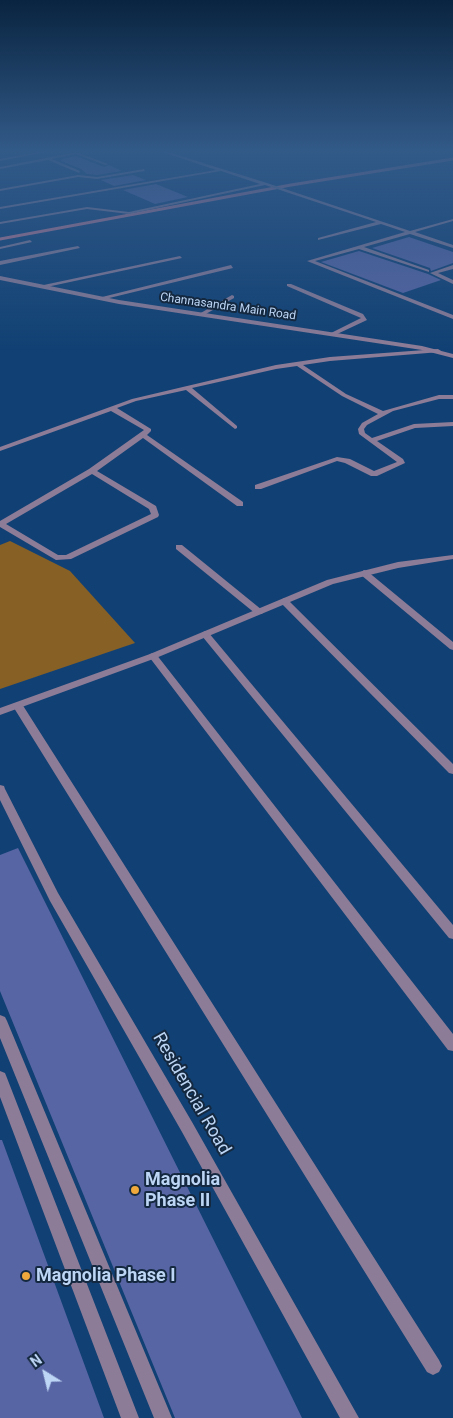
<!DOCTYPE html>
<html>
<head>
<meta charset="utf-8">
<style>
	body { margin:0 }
	#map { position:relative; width:453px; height:1418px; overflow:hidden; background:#114174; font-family:Roboto,sans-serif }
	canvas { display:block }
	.north { position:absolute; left:20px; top:1348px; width:50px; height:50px; -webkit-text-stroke:4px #14283f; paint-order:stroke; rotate:324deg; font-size:14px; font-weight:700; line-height:20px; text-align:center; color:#bdd6f5 }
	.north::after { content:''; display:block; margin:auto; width:18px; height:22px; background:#bdd6f5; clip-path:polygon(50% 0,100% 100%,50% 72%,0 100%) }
</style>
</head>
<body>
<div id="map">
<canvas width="453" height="1418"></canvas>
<div class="north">N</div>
</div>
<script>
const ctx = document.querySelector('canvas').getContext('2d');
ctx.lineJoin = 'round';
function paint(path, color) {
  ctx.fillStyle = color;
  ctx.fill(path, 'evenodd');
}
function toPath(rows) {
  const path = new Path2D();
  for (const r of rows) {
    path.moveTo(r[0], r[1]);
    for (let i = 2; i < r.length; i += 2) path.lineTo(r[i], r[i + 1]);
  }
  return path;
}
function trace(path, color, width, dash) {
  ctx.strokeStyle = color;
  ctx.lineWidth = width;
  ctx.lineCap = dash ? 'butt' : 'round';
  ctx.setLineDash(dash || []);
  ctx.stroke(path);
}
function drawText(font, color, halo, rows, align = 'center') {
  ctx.font = font + ' Roboto,sans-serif';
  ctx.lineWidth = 4;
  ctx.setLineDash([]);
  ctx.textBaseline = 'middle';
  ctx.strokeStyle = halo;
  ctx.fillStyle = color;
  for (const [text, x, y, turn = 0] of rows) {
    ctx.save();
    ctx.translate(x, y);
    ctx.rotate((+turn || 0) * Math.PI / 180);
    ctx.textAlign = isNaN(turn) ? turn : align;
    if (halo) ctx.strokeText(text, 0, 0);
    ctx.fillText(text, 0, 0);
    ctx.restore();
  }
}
paint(toPath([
	[10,541,70,571,135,643,0,689,0,545]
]), '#876026');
trace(toPath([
	[0,239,291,185,453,159]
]), '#ca7c92', 3);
paint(toPath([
	[76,156,104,167,109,165,122,171,97,175,87,174,81,169,61,161,62,159],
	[133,175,146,180,114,186,101,180],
	[156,184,188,197,155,204,123,190],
	[409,237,453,252,453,263,431,271,430,268,372,248],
	[359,251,428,274,441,280,403,293,321,262],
	[18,848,288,1389,302,1418,175,1418,0,991,0,855],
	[0,1140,2,1140,104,1418,0,1418]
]), '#5865a4');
paint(toPath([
	[39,152,46,152,0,161,0,159,39,152],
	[76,152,108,164,105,165,76,154,52,159,80,171,79,173,48,160,0,169,0,167,76,152],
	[163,152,168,152,267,183,410,231,453,219,453,221,415,232,453,245,453,248,410,234,364,247,429,270,429,272,359,249,315,261,453,315,453,319,307,261,405,232,381,224,318,240,318,238,376,222,265,185,129,214,87,209,0,224,0,222,87,207,129,212,260,184,221,171,0,209,0,207,216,170,163,152],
	[144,169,145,171,97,179,78,177,0,191,0,189,78,175,97,177,144,169],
	[30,240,32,242,0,249,0,247,30,240],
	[78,246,80,248,0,265,0,261,78,246],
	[180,256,182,258,42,288,39,286,180,256],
	[231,265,233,268,101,300,98,298,231,265],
	[453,265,453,269,438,273,453,280,453,284,430,273,453,265],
	[287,284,291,284,363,314,367,320,335,335,331,335,331,333,361,318,287,286,287,284],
	[232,295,234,296,234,298,204,315,199,314,232,295],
	[438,349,441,351,440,352,330,361,303,365,346,394,383,411,439,395,453,395,453,399,439,399,393,411,367,425,364,429,365,433,372,438,414,424,453,422,453,426,415,428,377,441,403,459,405,463,377,476,371,476,345,463,337,461,261,489,255,489,255,485,337,457,350,459,374,471,397,462,359,434,358,429,362,423,378,414,342,396,297,366,276,369,192,388,237,426,237,428,235,429,186,390,136,401,117,408,151,429,151,431,147,435,243,502,243,506,237,506,143,438,97,471,156,506,159,515,158,517,71,559,56,560,0,527,0,521,89,469,144,430,111,411,0,451,0,447,132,399,276,365,330,357,438,349],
	[92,474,149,509,151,514,66,555,58,555,6,524,92,474],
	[176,545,182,545,262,610,263,612,262,614,256,614,176,549,176,545],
	[364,570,367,571,453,642,453,650,450,649,361,575,360,573,364,570],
	[284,598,287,599,453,764,453,774,449,773,281,603,280,601,284,598],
	[205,631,208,632,453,925,453,939,449,938,202,636,200,634,205,631],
	[153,653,156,654,453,1034,453,1051,448,1050,150,658,148,656,150,654,153,653],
	[18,703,22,704,439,1360,442,1366,439,1372,433,1375,427,1372,14,708,13,706,14,704,18,703],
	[0,785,4,786,5,789,58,893,192,1122,359,1418,340,1418,182,1132,50,901,0,800,0,785],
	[0,1015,5,1017,7,1021,172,1418,154,1418,0,1038,0,1015],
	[0,1071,5,1073,7,1078,139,1418,121,1418,0,1097,0,1071]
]), '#8d7c97');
paint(toPath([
	[0,276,119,300,422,346,453,354,453,358,422,350,119,304,0,280,0,276],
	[453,555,453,559,398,568,333,584,156,658,0,715,0,708,150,654,327,580,398,562,453,555]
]), '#8d7c97');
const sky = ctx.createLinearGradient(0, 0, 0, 350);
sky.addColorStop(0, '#092440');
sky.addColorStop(0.43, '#325a88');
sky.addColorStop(1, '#325a8800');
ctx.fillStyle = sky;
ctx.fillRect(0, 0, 453, 350);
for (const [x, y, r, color] of [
	[135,1190,5,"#eea83c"],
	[26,1276,5,"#eea83c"]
]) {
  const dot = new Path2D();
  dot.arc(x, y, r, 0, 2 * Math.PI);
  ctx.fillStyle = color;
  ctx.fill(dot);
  trace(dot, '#14283f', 2);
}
drawText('12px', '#bdd6f5', '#14283f', [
	["Channasandra Main Road",228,307,8]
]);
drawText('18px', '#bdd6f5', '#14283f', [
	["Residencial Road",191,1094,60]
]);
drawText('bold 18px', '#bdd6f5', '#14283f', [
	["Magnolia",145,1180],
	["Phase II",145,1201],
	["Magnolia Phase I",36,1276]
], 'left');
</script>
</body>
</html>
